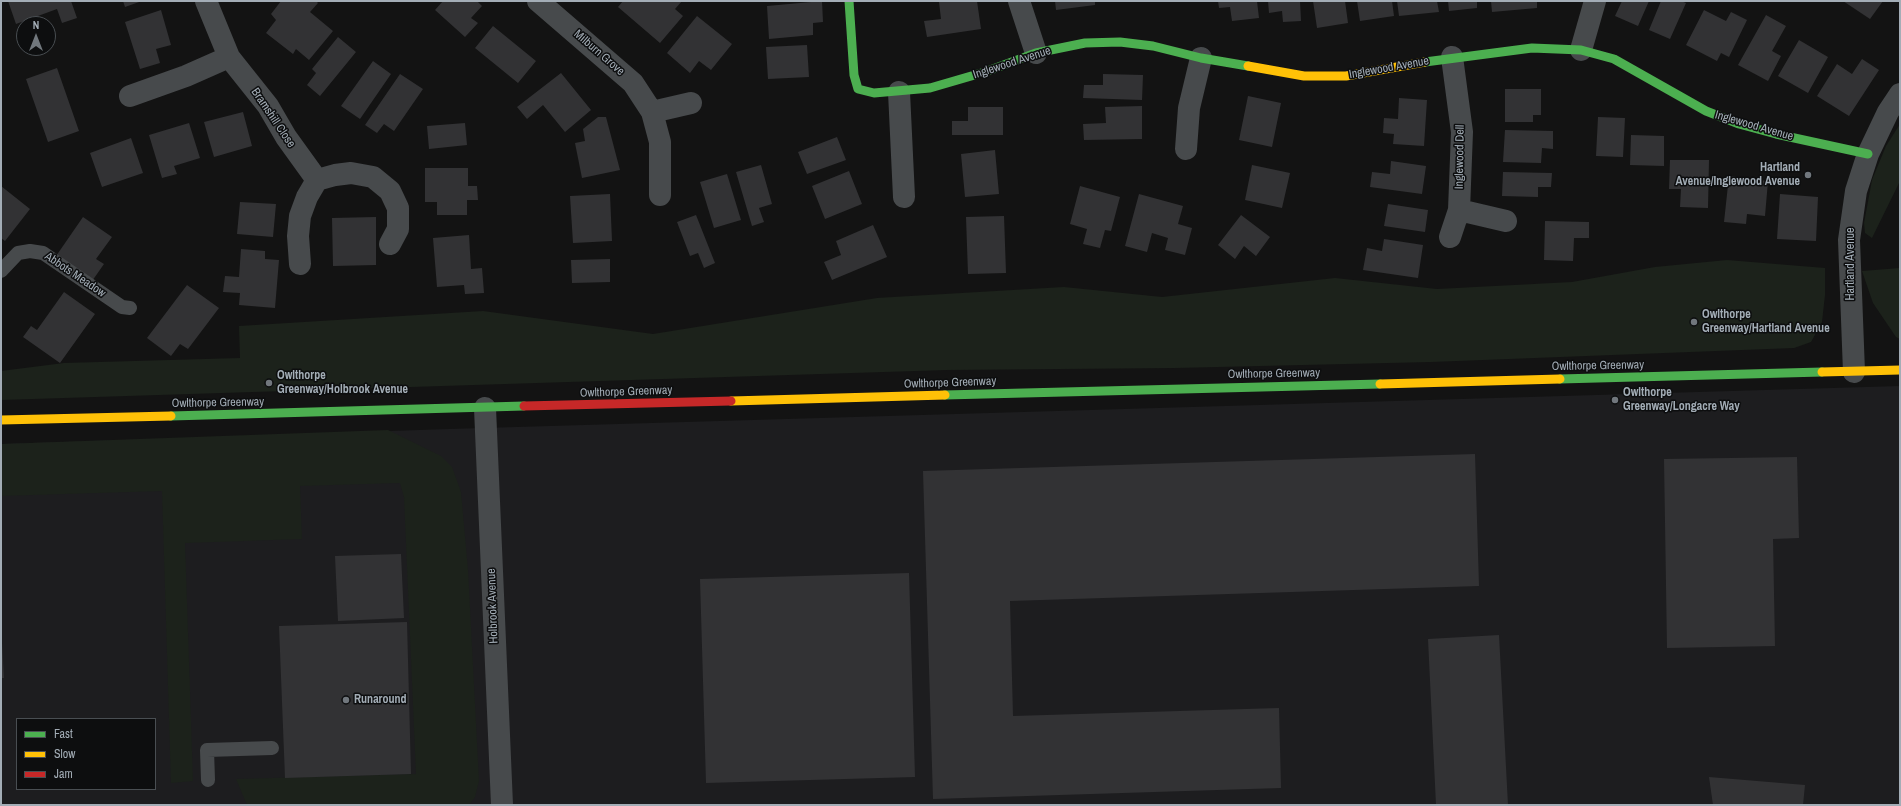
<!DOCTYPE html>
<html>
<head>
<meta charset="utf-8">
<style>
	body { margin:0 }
	#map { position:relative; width:1901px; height:806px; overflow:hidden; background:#131313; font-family:"Archivo Narrow",sans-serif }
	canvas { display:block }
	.frame { position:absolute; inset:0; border:2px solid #a3adb6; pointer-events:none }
	.legend { position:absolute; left:16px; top:718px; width:140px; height:72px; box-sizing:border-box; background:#0d0e0f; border:1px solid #494e52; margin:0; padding:5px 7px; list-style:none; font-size:12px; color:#a3adb6 }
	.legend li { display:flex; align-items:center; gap:8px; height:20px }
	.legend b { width:20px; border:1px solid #494e52 }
	.north { position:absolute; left:16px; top:16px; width:40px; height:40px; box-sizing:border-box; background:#0d0e0f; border:1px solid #494e52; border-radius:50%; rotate:0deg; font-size:11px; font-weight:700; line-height:16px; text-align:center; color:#a3adb6 }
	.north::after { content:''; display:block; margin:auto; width:14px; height:18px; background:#71777d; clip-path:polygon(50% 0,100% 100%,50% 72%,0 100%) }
</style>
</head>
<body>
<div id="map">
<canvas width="1901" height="806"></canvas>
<div class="frame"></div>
<ul class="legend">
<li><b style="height:5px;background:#4caf50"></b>Fast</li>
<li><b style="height:5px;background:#ffc107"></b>Slow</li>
<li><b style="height:5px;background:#c62828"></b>Jam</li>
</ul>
<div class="north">N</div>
</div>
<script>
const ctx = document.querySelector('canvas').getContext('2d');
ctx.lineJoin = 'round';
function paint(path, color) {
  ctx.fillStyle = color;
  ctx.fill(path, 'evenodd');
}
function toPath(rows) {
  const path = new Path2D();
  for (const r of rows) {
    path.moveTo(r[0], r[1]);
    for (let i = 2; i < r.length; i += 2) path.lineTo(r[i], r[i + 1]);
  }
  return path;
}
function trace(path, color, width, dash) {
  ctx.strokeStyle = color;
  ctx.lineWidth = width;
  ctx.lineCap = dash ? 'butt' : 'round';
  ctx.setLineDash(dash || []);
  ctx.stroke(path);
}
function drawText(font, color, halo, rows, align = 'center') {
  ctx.font = font + ' "Archivo Narrow",sans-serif';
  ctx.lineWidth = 3;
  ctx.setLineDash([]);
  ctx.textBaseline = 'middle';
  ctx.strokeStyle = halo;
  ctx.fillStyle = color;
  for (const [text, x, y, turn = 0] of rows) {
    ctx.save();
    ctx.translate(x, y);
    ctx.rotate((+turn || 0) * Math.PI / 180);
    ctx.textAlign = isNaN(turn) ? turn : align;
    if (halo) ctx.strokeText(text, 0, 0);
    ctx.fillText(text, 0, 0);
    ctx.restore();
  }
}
paint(toPath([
	[1900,386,1900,805,1,805,1,444,449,429],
	[17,719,155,719,155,789,17,789]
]), '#1d1d1f');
paint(toPath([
	[1900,124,1900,181,1872,238,1865,233,1864,223,1872,180,1886,146],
	[1727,260,1825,268,1825,295,1822,322,1811,342,1794,348,1431,362,1175,368,947,370,1,400,1,371,64,363,240,358,239,326,483,311,653,334,877,298,1064,287,1162,297,1335,278,1437,289,1572,282,1655,267],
	[1900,268,1900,339,1896,337,1873,303,1862,271],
	[388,430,441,456,452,467,461,492,468,570,479,781,475,797,469,805,247,805,236,779,416,774,404,497,400,483,300,486,302,539,185,543,193,781,171,783,162,491,1,496,1,444]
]), '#1c221b');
paint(toPath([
	[8,1,71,1,77,18,62,23,57,9,16,24],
	[123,1,142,1,125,7],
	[281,1,316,1,318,3,310,12,333,31,309,60,296,49,293,54,266,33,276,20,271,14],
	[443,1,477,1,482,6,471,18,478,23,465,37,435,10],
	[623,1,682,1,675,9,683,16,660,43,618,7],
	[822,1,823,22,813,23,813,35,769,39,767,6],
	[946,1,977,1,981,29,927,37,924,21,941,19,939,2],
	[1055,1,1095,1,1095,5,1056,10],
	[1218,1,1257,1,1259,18,1232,21,1230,7,1219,8],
	[1268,1,1300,1,1301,21,1283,22,1282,11,1269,13],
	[1313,1,1345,1,1348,23,1317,28],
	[1357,1,1392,1,1394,16,1360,21],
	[1397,1,1437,1,1439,12,1399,16],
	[1448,1,1477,1,1477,8,1449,11],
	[1491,1,1537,1,1537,8,1492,12],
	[1622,1,1649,1,1638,26,1615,16],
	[1661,1,1681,1,1686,3,1670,39,1649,30],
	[1843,1,1883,1,1870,19],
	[161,10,171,45,156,49,160,63,140,69,125,22],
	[1704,10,1726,21,1731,12,1747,20,1729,57,1721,53,1717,61,1686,45],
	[1766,15,1786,26,1772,51,1781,56,1768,81,1738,65],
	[697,16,732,44,711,70,699,61,690,73,667,53],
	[493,26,536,61,518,83,475,48],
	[338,37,356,52,320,96,307,85,316,73,312,69],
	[1799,40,1828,57,1808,93,1778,76],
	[807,45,809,77,768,79,766,47],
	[1862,59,1879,70,1849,116,1817,96,1837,64,1852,74],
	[373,61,391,74,360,119,341,106],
	[57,68,79,131,48,142,26,79],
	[561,73,591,110,565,132,543,105,527,119,517,107],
	[400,74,423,89,394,131,384,124,377,133,365,125],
	[1103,74,1143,75,1142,100,1083,98,1084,85,1103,85],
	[1505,89,1541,89,1541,115,1533,115,1533,122,1505,122],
	[1248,96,1281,103,1272,147,1239,140],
	[1399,98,1427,100,1424,146,1393,144,1394,134,1383,133,1384,118,1398,119],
	[1142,106,1142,139,1084,140,1083,124,1106,123,1105,107],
	[968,107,1003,107,1003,135,952,135,952,121,968,121],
	[243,112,252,146,214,157,204,122],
	[598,117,606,117,620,170,582,178,575,143,585,141,583,129],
	[1598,117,1625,118,1623,157,1596,156],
	[189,123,200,158,174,166,177,174,162,178,149,135],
	[465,123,467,145,429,149,427,126],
	[1505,130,1553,131,1553,149,1542,148,1541,163,1503,162],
	[1631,135,1664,136,1664,166,1630,165],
	[837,137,846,160,807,174,798,152],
	[131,138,143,173,102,187,90,153],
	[995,150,999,194,965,197,961,154],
	[1670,160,1709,160,1708,208,1680,207,1681,189,1669,189],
	[1391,161,1426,166,1422,194,1370,187,1372,172,1390,174],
	[761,165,772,204,759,208,764,222,752,226,736,172],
	[1252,165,1290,173,1282,208,1245,200],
	[425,168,468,168,468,186,477,186,478,200,467,200,467,215,437,215,437,202,425,202],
	[849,171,862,204,825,219,812,186],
	[1503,172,1552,173,1551,187,1538,187,1538,197,1502,196],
	[727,174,741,220,714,228,700,182],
	[1729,176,1768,181,1765,216,1747,214,1746,224,1724,222],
	[1,186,30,209,5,241,1,238],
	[1080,186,1120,197,1111,231,1105,230,1100,248,1083,244,1087,229,1070,224],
	[610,194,612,241,573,243,570,196],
	[1139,194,1183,206,1178,224,1192,228,1185,255,1165,250,1168,238,1152,233,1147,252,1125,246],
	[1780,194,1818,197,1816,241,1777,239],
	[240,202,276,204,273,237,237,234],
	[1388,204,1428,210,1425,232,1384,226],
	[696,215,715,263,704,268,698,253,690,256,677,222],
	[1241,215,1270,237,1256,256,1244,246,1235,259,1218,245],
	[1004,216,1006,273,968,274,966,217],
	[83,217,112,237,96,259,104,264,90,284,54,259],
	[376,217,376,265,333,266,332,218],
	[1545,221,1589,222,1589,238,1574,238,1573,261,1544,260],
	[873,225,887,257,832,280,824,262,841,255,836,241],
	[469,235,471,269,482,268,484,293,465,294,464,285,437,287,433,238],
	[1384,239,1423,245,1418,278,1363,270,1367,248,1382,251],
	[241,249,265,251,265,259,279,260,275,308,239,305,240,293,223,292,225,276,239,277],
	[610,259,610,282,572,283,571,260],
	[187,285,219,308,188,349,180,344,171,356,147,338],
	[64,292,95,314,60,363,23,337,31,326,37,330],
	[1475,454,1479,586,1010,601,1013,716,1279,708,1281,788,933,799,923,471],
	[1797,457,1799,538,1773,539,1775,646,1667,648,1664,459],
	[401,554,404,618,338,621,335,556],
	[909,573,915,777,706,783,700,579],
	[407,622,411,774,285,778,279,626],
	[1,625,4,678,1,678],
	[1499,635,1508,805,1436,805,1428,639],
	[1709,777,1805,785,1803,805,1713,805]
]), '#323234');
trace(toPath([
	[1,271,18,253,30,251,43,253,122,307,130,308],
	[208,780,207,750,272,748]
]), '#474a4c', 14);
trace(toPath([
	[206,1,229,57,268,106,286,137,317,180],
	[538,1,633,83,652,112,660,142,660,195],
	[1019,1,1036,53],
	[1581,50,1595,1],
	[899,92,904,197],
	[130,96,186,76,229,57],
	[652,112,691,103],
	[1186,149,1189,108,1201,58],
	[1459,210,1506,221],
	[1450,237,1459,210,1462,132,1452,57],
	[300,264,298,236,300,216,307,197,317,180,335,175,351,173,373,177,390,191,398,208,398,229,390,244],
	[1854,372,1849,240,1856,191,1868,154,1888,112,1900,94],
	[485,408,502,805]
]), '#474a4c', 22);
trace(toPath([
	[849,1,854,75,858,89,874,93,930,88,985,72,1036,53,1085,43,1120,42,1153,46,1201,58,1248,66],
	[1425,62,1532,48,1581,50,1614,59,1706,111,1739,124,1776,134,1868,154],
	[1560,379,1822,372],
	[945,395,1380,384],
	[171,416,524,406]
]), '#4caf50', 9);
trace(toPath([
	[1248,66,1304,76,1346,76,1425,62],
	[1822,372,1900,370],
	[1380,384,1560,379],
	[731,401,945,395],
	[1,420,171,416]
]), '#ffc107', 9);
trace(toPath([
	[524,406,731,401]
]), '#c62828', 9);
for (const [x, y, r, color] of [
	[1808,175,4,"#71777d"],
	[1694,322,4,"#71777d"],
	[269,383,4,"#71777d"],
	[1615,400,4,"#71777d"],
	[346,700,4,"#71777d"]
]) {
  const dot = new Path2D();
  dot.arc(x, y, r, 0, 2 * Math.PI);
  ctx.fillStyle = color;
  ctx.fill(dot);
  trace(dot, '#0d0e0f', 1.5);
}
drawText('12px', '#a3adb6', '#0d0e0f', [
	["Milburn Grove",599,53,41],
	["Inglewood Avenue",1012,63,-18],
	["Inglewood Avenue",1389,68,-10],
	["Bramshill Close",273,118,56],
	["Inglewood Avenue",1754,126,16],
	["Inglewood Dell",1460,157,-89],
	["Hartland Avenue",1851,264,-90],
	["Abbots Meadow",75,275,34],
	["Owlthorpe Greenway",1598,366,-1],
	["Owlthorpe Greenway",1274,374,-1],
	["Owlthorpe Greenway",950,383,-2],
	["Owlthorpe Greenway",626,392,-2],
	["Owlthorpe Greenway",218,403,-1],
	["Holbrook Avenue",493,606,-92]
]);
drawText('bold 12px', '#a3adb6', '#0d0e0f', [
	["Hartland",1800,168,"right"],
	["Avenue/Inglewood Avenue",1800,182,"right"],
	["Owlthorpe",1702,315],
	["Greenway/Hartland Avenue",1702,329],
	["Owlthorpe",277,376],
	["Greenway/Holbrook Avenue",277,390],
	["Owlthorpe",1623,393],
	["Greenway/Longacre Way",1623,407],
	["Runaround",354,700]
], 'left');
</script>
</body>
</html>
